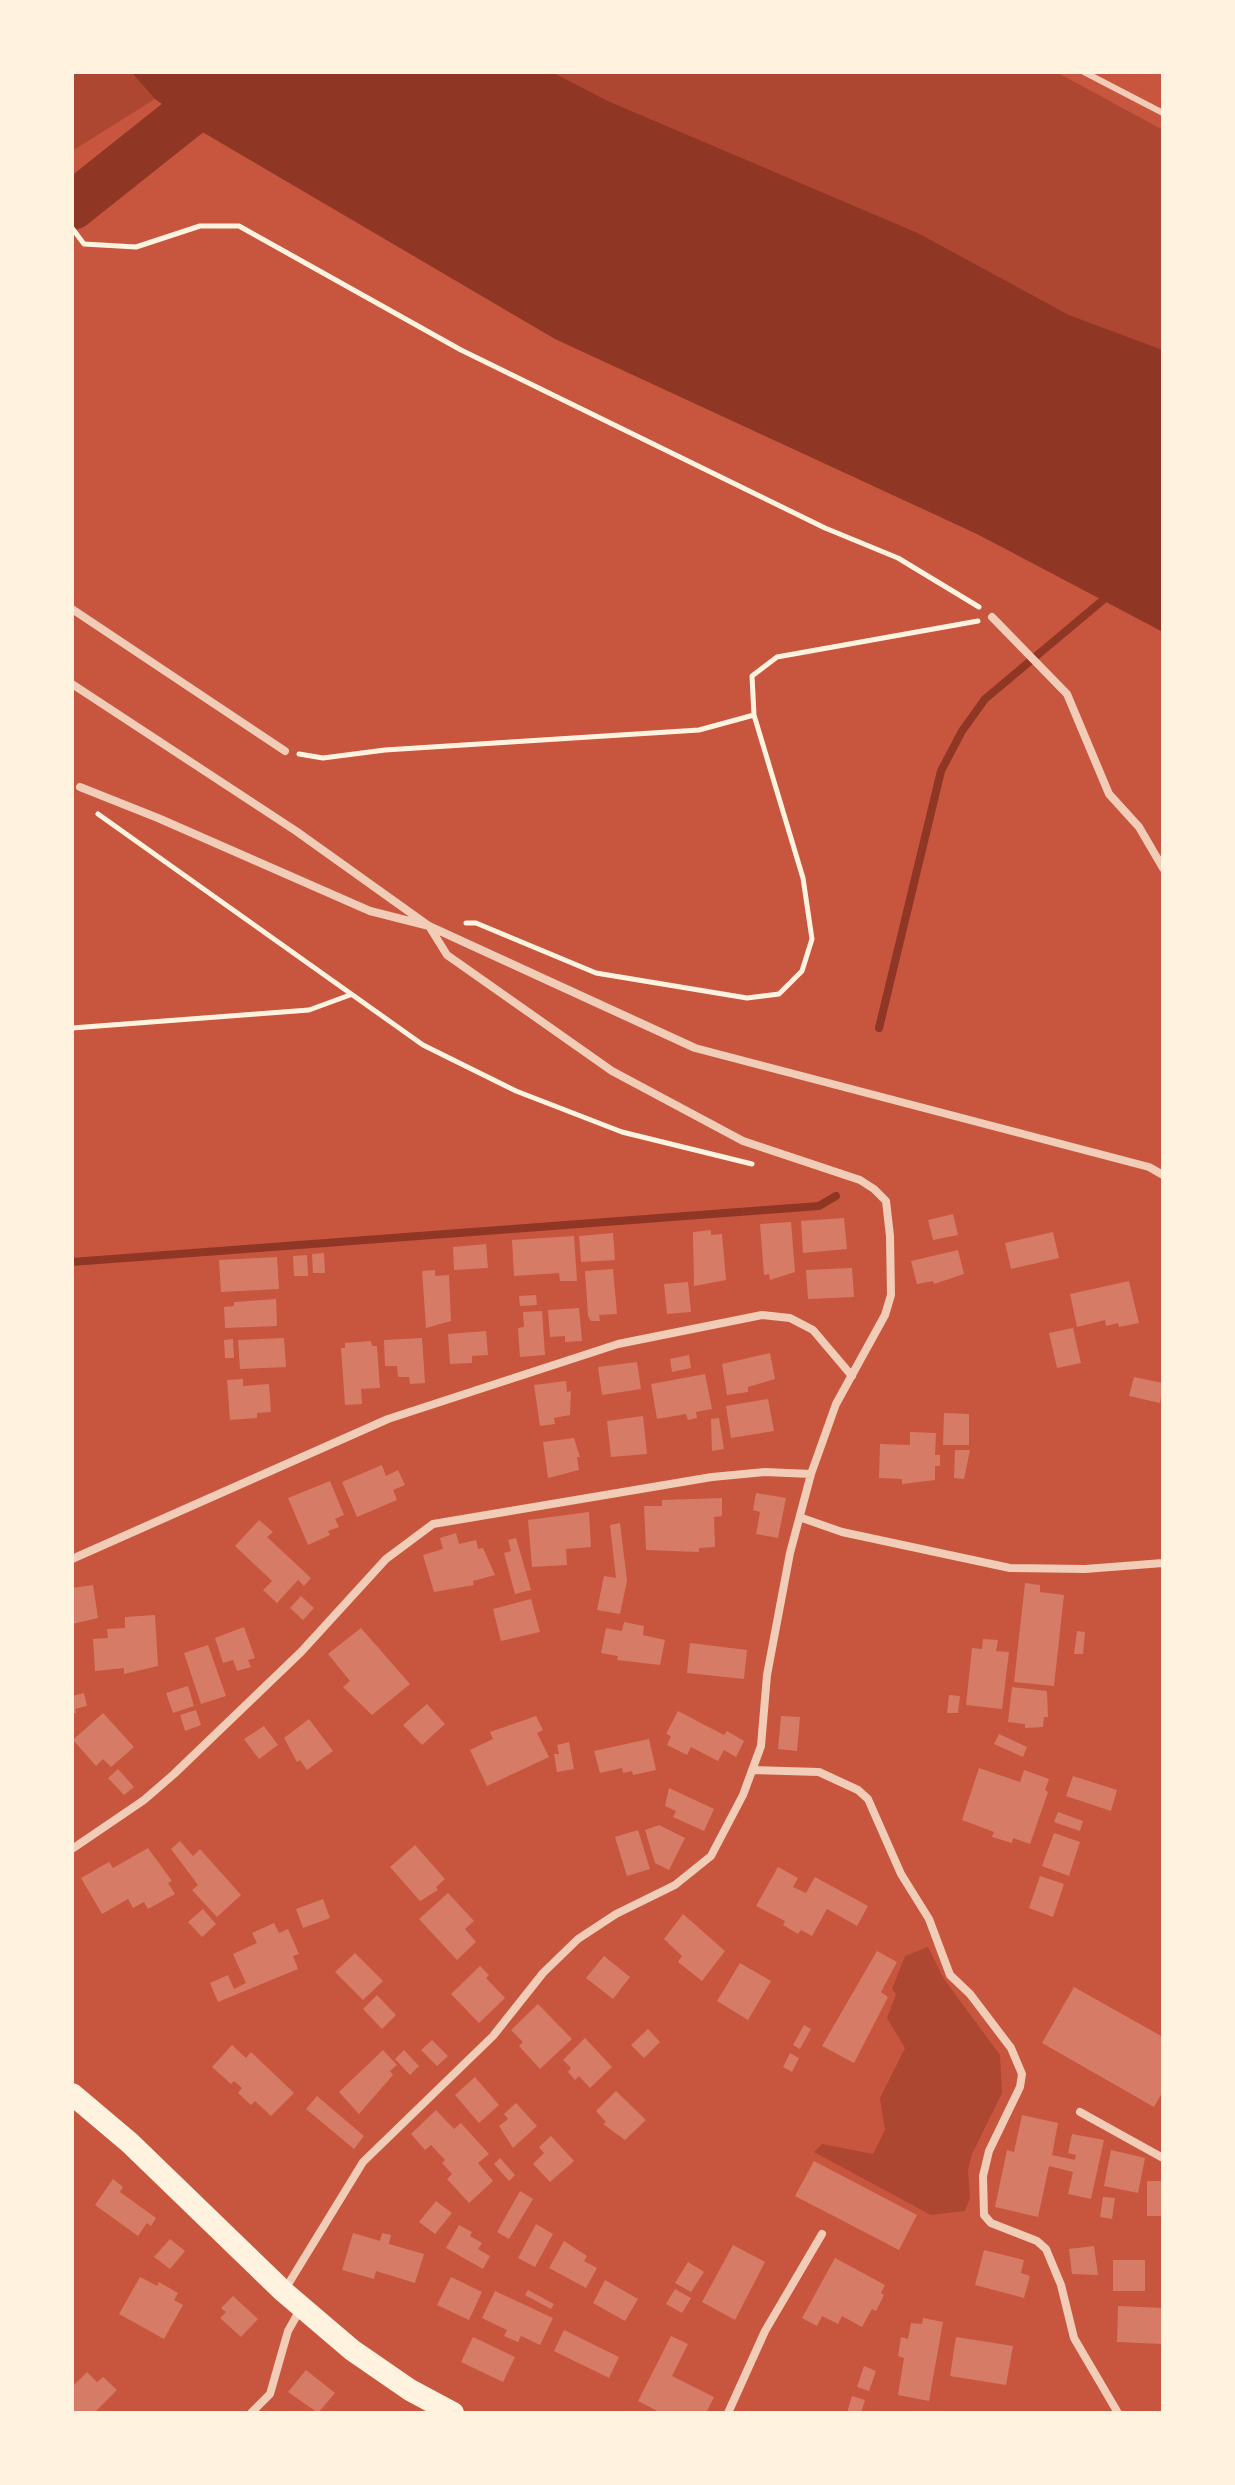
<!DOCTYPE html>
<html>
<head>
<meta charset="utf-8">
<style>
	body { margin:0 }
	#map { position:relative; width:1235px; height:2485px; overflow:hidden; background:#c8553d; font-family:"Roboto Condensed",sans-serif }
	canvas { display:block }
	.frame { position:absolute; inset:0; border:74px solid #fff3e0; pointer-events:none }
</style>
</head>
<body>
<div id="map">
<canvas width="1235" height="2485"></canvas>
<div class="frame"></div>
</div>
<script>
const ctx = document.querySelector('canvas').getContext('2d');
ctx.lineJoin = 'round';
function paint(path, color) {
  ctx.fillStyle = color;
  ctx.fill(path, 'evenodd');
}
function toPath(rows) {
  const path = new Path2D();
  for (const r of rows) {
    path.moveTo(r[0], r[1]);
    for (let i = 2; i < r.length; i += 2) path.lineTo(r[i], r[i + 1]);
  }
  return path;
}
function trace(path, color, width, dash) {
  ctx.strokeStyle = color;
  ctx.lineWidth = width;
  ctx.lineCap = dash ? 'butt' : 'round';
  ctx.setLineDash(dash || []);
  ctx.stroke(path);
}
paint(toPath([
	[72,72,131,72,155,99,72,151],
	[552,72,1056,72,1163,130,1163,350,1069,315,918,233,608,101],
	[928,1947,944,1979,1000,2055,1002,2093,972,2154,968,2170,970,2198,965,2211,931,2215,814,2152,822,2144,873,2154,885,2130,880,2098,905,2048,887,2018,896,1994,892,1989,905,1956]
]), '#ae4732');
paint(toPath([
	[131,72,552,72,608,101,918,233,1069,315,1163,350,1163,632,977,534,555,339,199,130,155,99]
]), '#8f3625');
trace(toPath([
	[879,1028,941,771,962,731,985,699,1109,595],
	[72,1262,819,1206,836,1196]
]), '#8f3625', 8);
trace(toPath([
	[72,206,194,109,230,72]
]), '#8f3625', 48);
paint(toPath([
	[953,1214,958,1235,933,1240,928,1220],
	[844,1218,847,1249,803,1253,801,1221],
	[791,1222,795,1272,770,1280,769,1274,764,1275,760,1224],
	[711,1230,711,1235,722,1234,726,1280,694,1286,693,1232],
	[1053,1232,1059,1258,1011,1269,1005,1243],
	[613,1233,615,1260,581,1262,579,1236],
	[574,1236,577,1281,560,1281,559,1273,514,1276,512,1240],
	[486,1244,488,1268,454,1270,453,1247],
	[958,1250,964,1274,934,1284,933,1281,917,1284,911,1261],
	[324,1253,325,1273,313,1273,312,1254],
	[307,1255,308,1276,294,1276,293,1256],
	[277,1257,279,1289,221,1292,219,1260],
	[852,1268,854,1297,808,1299,806,1270],
	[613,1269,617,1314,599,1315,600,1321,591,1321,588,1316,585,1271],
	[435,1270,435,1276,449,1275,451,1321,426,1328,422,1271],
	[1129,1281,1139,1323,1119,1327,1118,1323,1106,1326,1105,1320,1077,1327,1070,1294],
	[688,1282,691,1312,667,1314,664,1284],
	[536,1295,537,1305,520,1306,519,1296],
	[276,1299,277,1326,225,1328,224,1307,234,1306,234,1302],
	[579,1308,582,1341,565,1342,565,1336,550,1337,548,1310],
	[542,1311,545,1355,520,1357,518,1328,524,1327,523,1312],
	[1073,1328,1081,1363,1057,1368,1049,1333],
	[486,1331,488,1355,472,1356,472,1363,450,1364,448,1334],
	[284,1338,286,1367,240,1369,238,1340],
	[422,1338,425,1383,410,1384,409,1377,398,1377,397,1366,385,1366,384,1340],
	[233,1339,234,1358,225,1358,224,1340],
	[371,1341,372,1346,377,1346,380,1388,361,1389,362,1404,345,1405,341,1348,345,1348,345,1343],
	[770,1353,775,1379,748,1387,748,1392,727,1395,722,1364],
	[689,1355,691,1368,672,1372,670,1359],
	[637,1362,641,1389,602,1395,598,1367],
	[705,1374,712,1409,696,1412,697,1418,688,1420,686,1414,657,1419,651,1384],
	[1134,1377,1163,1383,1160,1403,1129,1396],
	[243,1379,243,1386,269,1384,271,1412,257,1413,257,1418,230,1420,227,1380],
	[566,1381,567,1392,571,1391,570,1415,554,1418,555,1424,540,1426,534,1385],
	[768,1399,774,1431,731,1438,726,1406],
	[944,1413,969,1414,969,1445,943,1445],
	[643,1416,647,1454,611,1457,607,1421],
	[719,1418,724,1449,712,1451,711,1419],
	[910,1432,936,1433,935,1455,940,1455,940,1466,935,1466,935,1480,902,1484,902,1479,879,1478,880,1444,910,1445],
	[574,1438,580,1457,577,1457,579,1470,548,1478,543,1442],
	[955,1450,970,1450,964,1479,954,1478],
	[382,1465,386,1476,398,1470,405,1485,393,1490,397,1500,357,1517,342,1482],
	[330,1481,344,1515,335,1519,339,1527,328,1531,330,1535,308,1545,288,1498],
	[756,1493,786,1498,778,1538,756,1534,760,1512,753,1510],
	[722,1498,722,1516,714,1517,715,1547,699,1548,699,1552,646,1550,644,1506,662,1506,662,1500],
	[589,1512,591,1547,566,1549,567,1565,532,1567,528,1520],
	[259,1520,273,1532,267,1537,311,1578,304,1586,298,1580,277,1603,263,1590,272,1581,235,1546],
	[620,1523,627,1581,620,1614,597,1610,604,1576,616,1578,610,1525],
	[456,1533,459,1544,476,1540,478,1549,483,1548,495,1575,473,1581,474,1585,434,1592,423,1555,443,1549,440,1538],
	[516,1538,531,1590,515,1594,504,1553,511,1551,508,1540],
	[1025,1583,1040,1585,1040,1592,1064,1595,1054,1686,1014,1682],
	[93,1585,98,1618,72,1624,72,1588],
	[301,1596,314,1608,303,1620,290,1608],
	[531,1599,540,1632,501,1641,493,1609],
	[155,1615,158,1666,124,1674,124,1668,95,1671,93,1639,108,1638,107,1629,125,1628,125,1617],
	[624,1622,644,1626,643,1635,665,1640,660,1665,617,1660,618,1656,601,1653,606,1628,622,1631],
	[244,1627,255,1658,248,1660,251,1667,237,1671,233,1660,223,1663,215,1638],
	[361,1628,410,1684,372,1715,343,1687,350,1681,328,1654],
	[1077,1631,1085,1632,1083,1654,1074,1654],
	[983,1639,998,1640,996,1651,1009,1652,1002,1709,966,1705,972,1648,982,1649],
	[690,1643,747,1650,744,1679,687,1673],
	[208,1645,226,1696,201,1704,184,1653],
	[188,1686,194,1706,173,1713,166,1693],
	[1012,1687,1047,1691,1048,1717,1044,1717,1043,1727,1025,1728,1025,1724,1008,1722],
	[84,1693,87,1706,75,1709,76,1713,72,1714,72,1696],
	[949,1695,960,1696,958,1713,947,1713],
	[427,1704,445,1724,422,1745,403,1725],
	[196,1710,201,1725,185,1731,180,1715],
	[678,1711,724,1735,727,1731,744,1741,736,1757,724,1750,718,1761,691,1747,687,1755,667,1745,671,1736,666,1734],
	[103,1713,134,1747,111,1767,103,1759,96,1766,73,1740],
	[536,1716,543,1730,537,1733,549,1757,487,1786,470,1750,493,1739,490,1732],
	[781,1716,800,1717,797,1751,778,1749],
	[309,1719,333,1751,307,1770,300,1760,297,1762,284,1738],
	[264,1726,278,1745,259,1759,244,1739],
	[999,1734,1027,1747,1023,1757,994,1744],
	[649,1739,656,1770,633,1775,632,1771,623,1773,622,1768,600,1773,594,1751],
	[569,1742,574,1769,557,1772,554,1754,559,1754,557,1745],
	[979,1768,1020,1782,1024,1770,1049,1779,1045,1790,1048,1792,1030,1844,1013,1838,1012,1843,992,1837,994,1832,962,1820],
	[118,1769,134,1787,124,1795,108,1778],
	[1073,1776,1117,1790,1111,1811,1066,1796],
	[669,1788,714,1809,704,1831,673,1817,676,1811,665,1806],
	[1058,1812,1083,1821,1080,1831,1054,1822],
	[659,1825,685,1838,669,1870,655,1863,645,1830],
	[638,1830,650,1869,627,1876,615,1837],
	[1054,1833,1080,1842,1069,1876,1042,1866],
	[180,1841,193,1856,200,1849,241,1895,217,1917,192,1890,198,1885,171,1849],
	[415,1845,445,1879,436,1887,438,1890,420,1901,390,1867],
	[148,1848,172,1881,168,1883,175,1894,148,1909,144,1902,133,1908,128,1899,102,1914,81,1878,109,1862,113,1868],
	[778,1867,798,1878,793,1887,806,1893,815,1877,868,1906,857,1926,827,1909,812,1936,801,1930,798,1934,783,1925,785,1921,756,1906],
	[1040,1876,1064,1884,1053,1917,1029,1908],
	[448,1893,474,1921,465,1929,476,1942,457,1960,419,1919],
	[323,1899,330,1918,303,1928,296,1909],
	[203,1909,216,1924,202,1937,188,1922],
	[683,1914,725,1951,702,1981,678,1962,682,1956,664,1939],
	[274,1923,279,1933,288,1929,299,1954,293,1956,298,1969,218,2002,210,1983,228,1975,234,1989,246,1983,233,1954,257,1943,252,1933],
	[877,1951,897,1962,881,1992,888,1997,854,2063,822,2046],
	[355,1953,383,1981,363,2000,335,1972],
	[604,1956,630,1977,613,1999,586,1978],
	[740,1963,771,1981,748,2020,717,2001],
	[480,1966,489,1975,486,1978,505,1998,479,2023,451,1994],
	[1074,1987,1163,2037,1163,2091,1154,2107,1042,2043],
	[377,1995,396,2015,382,2029,363,2009],
	[538,2004,572,2039,540,2069,519,2046,523,2042,511,2030],
	[804,2025,811,2029,800,2049,793,2045],
	[648,2029,660,2042,644,2058,631,2045],
	[585,2038,612,2067,590,2088,579,2076,575,2080,568,2072,571,2068,563,2060],
	[432,2040,448,2056,437,2066,421,2050],
	[232,2045,246,2058,251,2052,294,2093,271,2116,255,2101,251,2105,238,2093,242,2088,234,2081,231,2084,212,2067],
	[383,2050,397,2065,390,2071,393,2075,359,2114,339,2092],
	[404,2050,419,2066,410,2075,395,2059],
	[790,2053,799,2058,792,2072,783,2067],
	[475,2077,499,2105,479,2123,455,2095],
	[616,2091,646,2120,625,2140,603,2124,606,2122,596,2111],
	[317,2096,364,2136,354,2149,306,2109],
	[516,2103,537,2126,513,2148,499,2126,508,2119,504,2114],
	[436,2110,454,2129,461,2123,489,2154,478,2163,493,2181,469,2203,447,2179,452,2174,442,2163,445,2160,431,2145,425,2150,411,2134],
	[1022,2115,1058,2123,1052,2155,1075,2160,1076,2155,1068,2153,1072,2134,1104,2140,1091,2199,1068,2194,1073,2172,1049,2166,1038,2217,995,2207,1007,2150,1014,2152],
	[551,2136,574,2161,550,2182,533,2164,544,2153,539,2147],
	[1111,2150,1145,2158,1138,2193,1104,2186],
	[500,2158,515,2175,509,2181,494,2164],
	[814,2161,917,2215,899,2250,795,2196],
	[113,2179,123,2187,120,2192,156,2218,151,2226,147,2223,138,2236,95,2205],
	[1147,2181,1163,2181,1163,2216,1147,2216],
	[520,2191,533,2199,509,2239,497,2232],
	[1103,2197,1115,2198,1112,2219,1100,2217],
	[436,2201,452,2213,435,2234,419,2222],
	[536,2224,553,2234,535,2267,518,2258],
	[459,2225,472,2232,470,2236,482,2243,478,2249,490,2256,483,2269,446,2248],
	[353,2233,380,2241,382,2233,391,2235,389,2244,424,2254,415,2283,376,2271,374,2279,342,2270],
	[170,2239,185,2251,170,2269,154,2257],
	[564,2241,587,2256,584,2261,597,2268,586,2288,549,2268],
	[733,2245,765,2262,735,2320,702,2302],
	[1094,2246,1098,2275,1072,2274,1069,2249],
	[984,2250,1024,2260,1021,2273,1030,2276,1024,2298,975,2285],
	[835,2258,885,2285,881,2293,884,2295,876,2311,872,2309,862,2327,842,2316,838,2324,822,2316,817,2326,802,2318],
	[1113,2260,1145,2260,1145,2291,1113,2291],
	[688,2262,704,2272,691,2292,675,2283],
	[140,2277,157,2286,159,2282,178,2293,174,2300,183,2305,164,2339,119,2314],
	[451,2277,482,2292,469,2320,437,2305],
	[605,2280,638,2299,625,2321,593,2303],
	[675,2289,691,2298,682,2313,666,2304],
	[528,2290,554,2304,551,2309,525,2295],
	[495,2291,553,2318,540,2345,521,2336,518,2342,504,2336,507,2330,482,2318],
	[233,2296,258,2319,241,2337,220,2318,226,2312,221,2308],
	[1118,2306,1163,2308,1163,2344,1117,2342],
	[923,2318,943,2322,929,2401,898,2395,904,2358,898,2356,901,2337,908,2339,911,2323,922,2324],
	[564,2330,619,2357,609,2378,554,2351],
	[671,2336,688,2344,672,2376,714,2397,706,2413,661,2413,638,2401],
	[473,2337,515,2357,503,2382,461,2362],
	[956,2337,1013,2346,1006,2385,950,2376],
	[864,2366,876,2371,869,2391,857,2387],
	[306,2370,335,2393,318,2413,288,2392],
	[87,2372,97,2382,103,2377,117,2390,94,2413,72,2413,72,2387],
	[852,2396,865,2400,861,2413,847,2413]
]), '#d67c66');
trace(toPath([
	[72,228,84,244,136,247,200,226,239,226,461,350,825,528,898,558,979,607],
	[299,754,323,758,385,750,699,730,754,715],
	[98,814,423,1045,516,1091,622,1132,752,1164],
	[466,923,476,923,596,973,747,998,779,994,802,971,812,939,803,878,754,715,752,676,777,657,978,621],
	[72,1028,309,1010,350,995]
]), '#fff3e0', 5);
trace(toPath([
	[1084,72,1163,113]
]), '#f1ccb7', 6);
trace(toPath([
	[72,609,285,751],
	[992,617,1067,694,1109,794,1139,827,1163,868],
	[72,684,296,831,429,926,695,1048,1149,1167,1163,1175],
	[80,787,158,818,370,911,429,926,447,955,612,1071,743,1141,860,1180,874,1189,886,1201,890,1236,891,1295,885,1315,836,1404,811,1474,790,1553,767,1675,761,1746,743,1795,711,1856,675,1885,616,1914,578,1939,543,1973,493,2036,363,2162,284,2291],
	[802,1518,842,1532,1010,1568,1085,1569,1163,1563],
	[72,1559,388,1419,618,1344,762,1315,790,1318,813,1330,852,1376],
	[752,1770,819,1772,858,1790,868,1799,901,1874,929,1919,950,1975,970,1994,1011,2048,1022,2074,1020,2087,989,2151,983,2176,984,2215,991,2223,1037,2241,1046,2249,1061,2285,1074,2338,1118,2413],
	[72,1849,144,1800,174,1774,301,1652,386,1559,433,1524,712,1477,765,1472,811,1474],
	[1080,2112,1163,2158],
	[251,2413,270,2394,288,2331,301,2308],
	[728,2413,765,2331,822,2234]
]), '#f1ccb7', 8);
trace(toPath([
	[72,2094,130,2143,284,2292,352,2350,410,2390,453,2413]
]), '#fff3e0', 22);
</script>
</body>
</html>
